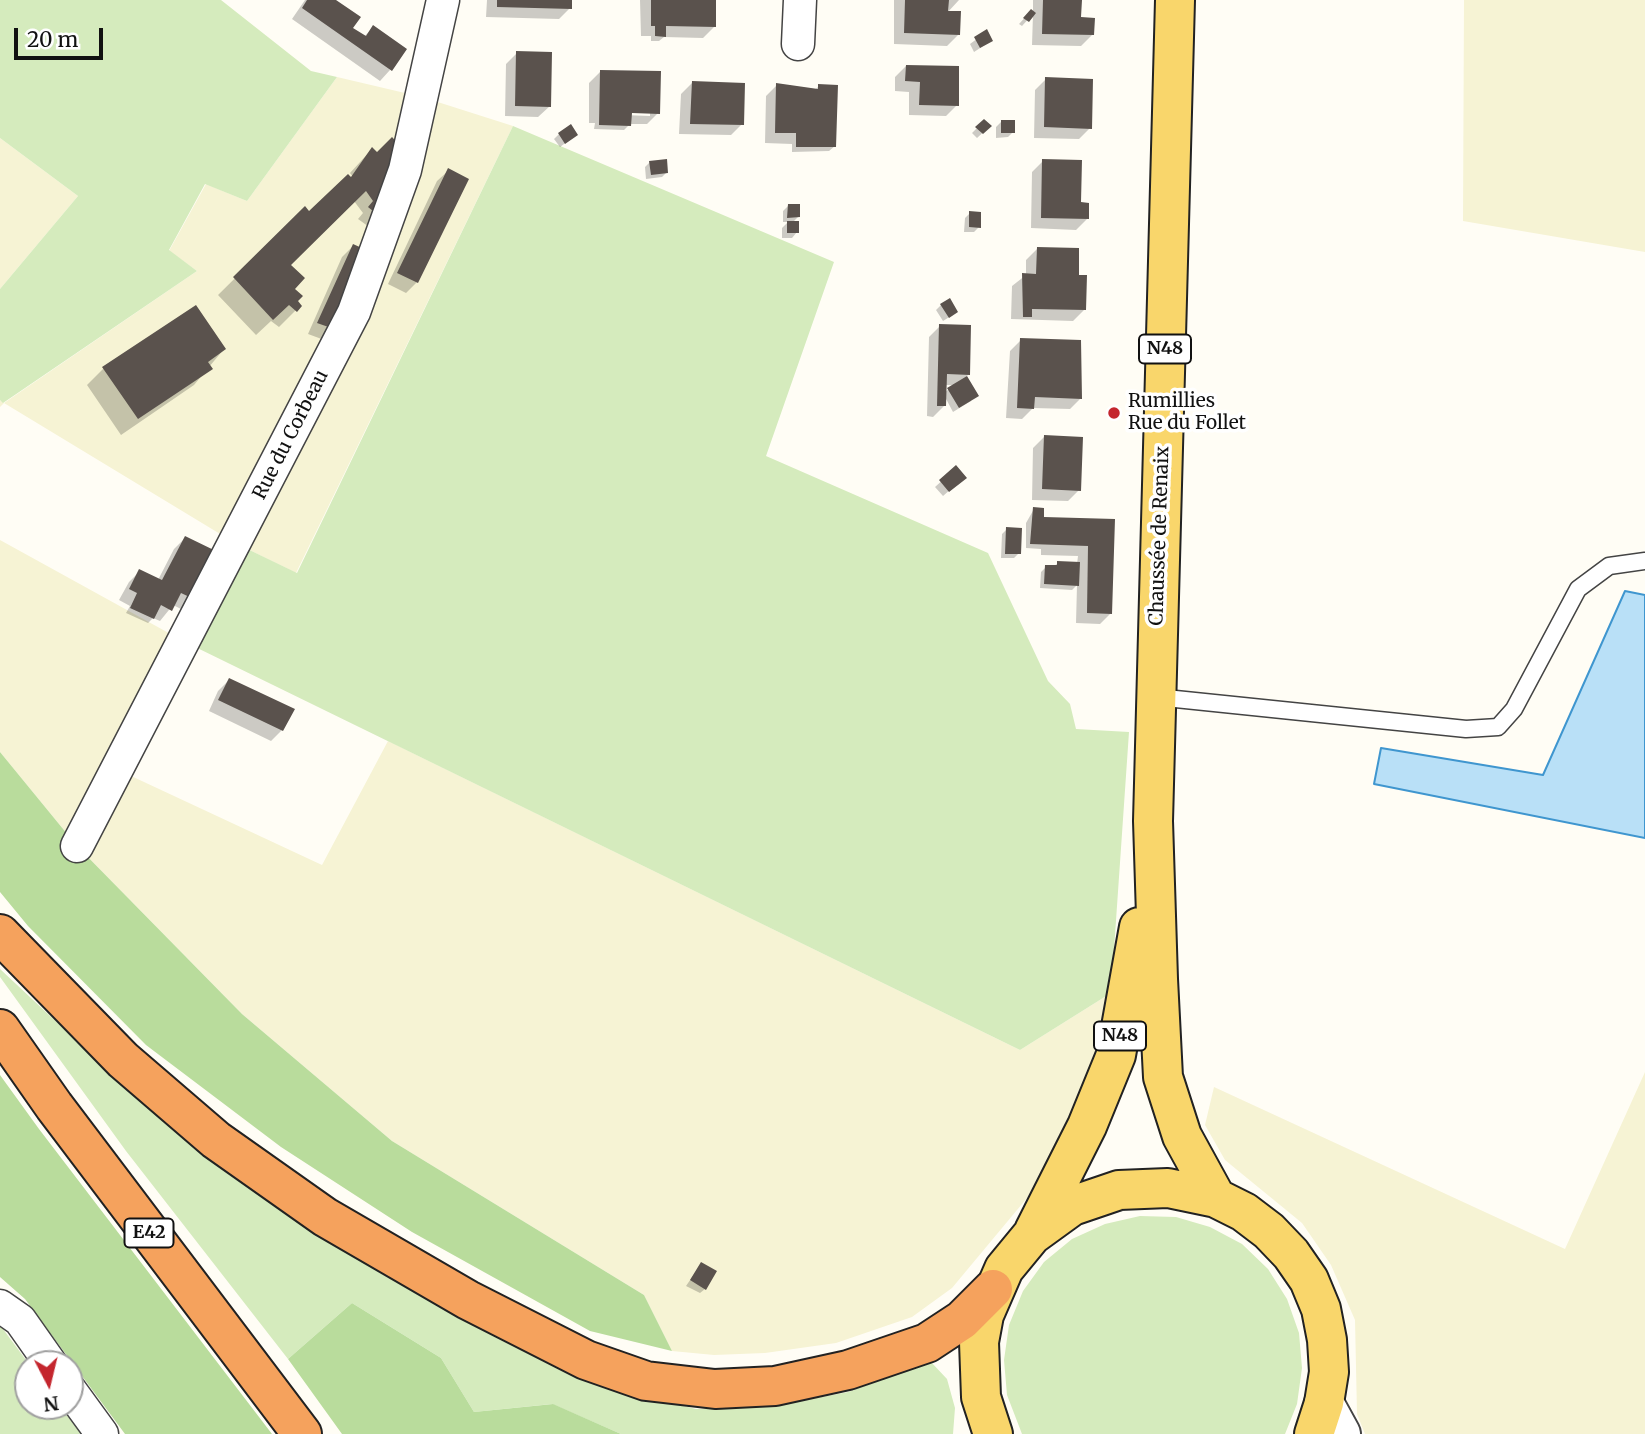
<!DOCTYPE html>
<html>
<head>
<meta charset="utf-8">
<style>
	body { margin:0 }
	#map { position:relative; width:1645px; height:1434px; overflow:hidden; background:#fffdf5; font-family:Merriweather,serif }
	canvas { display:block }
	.north { position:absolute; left:14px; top:1350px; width:70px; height:70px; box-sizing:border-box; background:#fff; border:2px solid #a0a0a0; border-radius:50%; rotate:173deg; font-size:19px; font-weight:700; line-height:28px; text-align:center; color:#111 }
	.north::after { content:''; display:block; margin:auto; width:24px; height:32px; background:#c4262e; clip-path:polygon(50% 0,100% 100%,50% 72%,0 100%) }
	.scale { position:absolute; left:14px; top:28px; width:89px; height:32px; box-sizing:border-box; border:4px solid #111; border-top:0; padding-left:9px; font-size:21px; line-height:24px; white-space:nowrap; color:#111; -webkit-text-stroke:5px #fff; paint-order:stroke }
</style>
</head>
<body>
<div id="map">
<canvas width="1645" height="1434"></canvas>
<div class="north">N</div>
<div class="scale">20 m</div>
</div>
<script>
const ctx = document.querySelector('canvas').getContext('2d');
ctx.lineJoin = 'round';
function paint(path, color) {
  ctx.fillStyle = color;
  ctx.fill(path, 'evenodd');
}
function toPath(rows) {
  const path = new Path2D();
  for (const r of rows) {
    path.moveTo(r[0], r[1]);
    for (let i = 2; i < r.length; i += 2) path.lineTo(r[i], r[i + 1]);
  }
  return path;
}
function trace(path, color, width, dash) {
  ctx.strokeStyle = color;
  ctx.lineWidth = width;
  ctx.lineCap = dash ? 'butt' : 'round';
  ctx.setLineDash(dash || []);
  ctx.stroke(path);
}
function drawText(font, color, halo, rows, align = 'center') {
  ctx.font = font + ' Merriweather,serif';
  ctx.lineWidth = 7;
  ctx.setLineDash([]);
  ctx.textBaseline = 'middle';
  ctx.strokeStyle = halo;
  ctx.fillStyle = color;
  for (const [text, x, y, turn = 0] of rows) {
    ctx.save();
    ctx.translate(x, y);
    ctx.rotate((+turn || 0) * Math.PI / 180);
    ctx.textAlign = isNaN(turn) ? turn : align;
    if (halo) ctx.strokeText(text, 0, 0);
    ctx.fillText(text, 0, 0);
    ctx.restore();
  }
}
paint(toPath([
	[1464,0,1645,0,1645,252,1463,221],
	[337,77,422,97,513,126,296,573,235,543,4,403,0,407,0,400,4,403,197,271,169,251,206,184,247,201],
	[0,138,78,196,0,289],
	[0,540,185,642,129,775,322,865,388,741,1020,1050,1111,993,1088,1079,1042,1180,952,1288,912,1317,836,1343,765,1353,714,1355,672,1351,644,1295,392,1141,242,1014,77,846,0,752],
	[1645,1072,1645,1434,1365,1434,1357,1414,1355,1320,1331,1265,1302,1223,1225,1160,1205,1125,1214,1087,1565,1249]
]), '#f6f3d4');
paint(toPath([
	[0,0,221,0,311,71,337,77,247,201,205,184,169,250,197,271,3,403,0,400,0,289,78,196,0,138],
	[513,126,834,262,766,456,988,553,1048,681,1070,704,1076,729,1129,732,1111,993,1020,1050,185,642,235,543,297,573],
	[0,969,142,1102,272,1202,380,1273,471,1324,587,1382,696,1409,774,1406,848,1392,931,1362,947,1379,955,1408,953,1434,621,1434,552,1404,474,1412,441,1358,352,1303,288,1359,126,1151,0,977],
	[1140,1216,1176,1217,1210,1227,1242,1244,1268,1269,1287,1299,1299,1333,1302,1368,1297,1404,1285,1434,1022,1434,1007,1395,1004,1360,1009,1325,1023,1291,1044,1262,1072,1239,1105,1224],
	[0,1325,29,1364,28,1406,60,1406,81,1434,0,1434]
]), '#d5ebbd');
paint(toPath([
	[0,752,77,846,242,1014,392,1141,644,1295,672,1351,590,1331,412,1232,281,1147,146,1045,28,926,0,892],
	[0,1075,39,1129,272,1434,125,1434,25,1299,0,1277],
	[352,1303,441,1358,474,1412,553,1404,621,1434,342,1434,288,1359]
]), '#b9dc9c');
const water = toPath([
	[1625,591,1645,595,1645,838,1374,784,1381,748,1543,775,1625,591]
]);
paint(water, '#b9e0f7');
trace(water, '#3f96cf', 2);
paint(toPath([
	[305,0,333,0,351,28,364,37,373,27,390,70,380,81,292,19],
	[487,0,570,0,570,8,559,19,486,17],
	[640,0,715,0,714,27,703,38,664,37,659,41,651,41,651,36,641,36],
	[894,0,959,0,947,13,958,35,947,46,894,44],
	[1033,0,1080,0,1079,19,1092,35,1081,46,1032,45,1033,14,1022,26,1019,24,1031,11,1033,13],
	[986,32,991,41,974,52,970,44],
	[517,53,550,106,538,117,505,116,506,64],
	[906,66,957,105,946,116,909,115,909,92,895,91,895,77],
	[600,72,658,113,647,124,630,124,624,130,594,129,595,123,589,123,589,83],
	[623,111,650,112,650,116,623,115],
	[1046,79,1090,128,1079,139,1034,138,1035,90],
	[692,83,742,124,731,135,679,134,681,94],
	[777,85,791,85,791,89,815,90,819,86,835,146,829,151,792,152,792,144,765,143,766,96],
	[984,121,990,126,977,138,972,133],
	[1001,122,1013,132,1008,137,996,138,996,127],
	[559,134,576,135,560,147,554,139],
	[392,140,372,229,358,219,363,213,354,201,289,265,295,301,300,306,279,327,271,321,256,335,218,295,305,209,309,213,356,181,350,173,372,149,377,155],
	[1043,161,1087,219,1076,230,1031,228,1032,172],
	[650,162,667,172,662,177,646,179,645,167],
	[448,171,467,180,417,282,406,293,388,284,437,181],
	[788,206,798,217,792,223,797,232,792,238,782,238,782,228,788,222,783,222,783,211],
	[970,213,979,227,974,232,964,232,965,218],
	[353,246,327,341,308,334,342,257],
	[1037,249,1077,277,1084,310,1073,321,1011,319,1012,286,1026,275,1026,260],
	[941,305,951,316,943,321,936,310],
	[940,326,969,374,966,377,971,401,953,412,945,397,944,406,933,417,927,416,929,337],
	[945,385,955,385,945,392],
	[1021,340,1081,398,1070,409,1033,408,1022,419,1006,418,1010,351],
	[224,349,194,385,121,435,87,385,103,369],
	[1044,437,1079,490,1068,501,1032,500,1033,448],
	[956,468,959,482,943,496,935,487],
	[1034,509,1042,519,1114,521,1111,613,1100,624,1076,623,1077,585,1072,590,1040,588,1041,572,1046,567,1053,567,1058,563,1077,564,1078,556,1041,555,1041,549,1026,548,1026,523],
	[1007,529,1019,553,1014,558,1001,558,1002,534],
	[185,538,220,555,185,611,173,605,160,621,153,618,148,623,126,613,130,606,119,600,129,582,140,571,158,580,174,549],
	[229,680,282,730,271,741,209,711,218,691],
	[701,1264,705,1289,700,1293,686,1286]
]), '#0003');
paint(toPath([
	[307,0,336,0,361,17,353,28,366,36,373,25,407,49,392,71,302,8],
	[497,0,572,0,572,9,497,7],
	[651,0,716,0,716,27,666,26,666,37,655,36,655,26,651,26],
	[905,0,949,0,948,11,961,11,960,35,904,33],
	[1043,0,1082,0,1081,17,1095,18,1094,35,1042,34],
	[1031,9,1036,13,1029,22,1023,18],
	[987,29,993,41,980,48,974,37],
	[516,51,552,52,551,107,515,106],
	[906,65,959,66,959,106,919,105,920,82,905,81],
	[600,70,661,71,660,114,632,113,631,126,599,125],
	[1045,77,1093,79,1092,129,1044,127],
	[692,81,745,83,744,125,690,124],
	[776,83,818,89,818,84,838,85,836,147,796,147,796,133,775,133],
	[984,119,992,126,983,134,975,127],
	[1001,120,1015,120,1015,133,1001,133],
	[571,124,578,135,565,144,558,133],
	[392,137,405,151,384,220,368,207,373,201,366,191,291,265,305,278,295,289,303,296,298,301,302,306,297,312,289,305,273,320,233,277,305,206,309,211,348,174,351,177,372,147,377,152],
	[667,159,668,173,651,175,649,161],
	[1042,159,1082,160,1081,202,1089,203,1089,219,1041,218],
	[448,168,469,179,418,283,397,273],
	[788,204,800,204,800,217,787,218],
	[969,211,981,212,981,228,969,227],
	[787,221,799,221,799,233,787,233],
	[353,244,375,254,340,331,317,323],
	[1037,247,1079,248,1079,275,1087,275,1086,310,1032,309,1032,317,1023,317,1022,273,1036,274],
	[950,298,958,312,949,318,940,304],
	[196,305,226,349,208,362,213,369,138,419,102,367],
	[939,324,971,325,970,375,947,374,946,406,937,406],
	[1020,338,1081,340,1082,399,1035,397,1034,409,1017,408],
	[967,376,979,396,959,408,947,388],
	[1044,435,1083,437,1081,491,1042,489],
	[956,465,967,478,949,492,939,480],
	[1033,507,1044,508,1044,517,1115,519,1112,614,1087,613,1088,546,1030,544],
	[1006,527,1022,528,1021,554,1005,554],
	[185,536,222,554,198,601,181,593,172,611,161,605,154,619,130,608,137,593,129,589,139,569,162,580],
	[1057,561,1080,562,1079,586,1044,584,1045,565,1057,565],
	[229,678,295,709,283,731,218,700],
	[701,1262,717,1271,706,1290,690,1280]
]), '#5a524d');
const service = toPath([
	[1156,697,1466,729,1498,727,1514,709,1578,589,1609,566,1645,561]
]);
const minor = toPath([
	[798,44,800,0],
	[77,846,354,312,405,170,443,0],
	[0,1306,20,1320,51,1364],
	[70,1390,102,1434]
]);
const tertiary = toPath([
	[1324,1403,1341,1434]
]);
const primary = toPath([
	[1175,0,1153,821,1158,979,1163,1077,1182,1136,1216,1198],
	[1034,1231,1087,1126,1116,1055,1139,927],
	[993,1434,981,1397,979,1342,984,1315,1004,1269,1032,1235,1072,1206,1119,1190,1168,1188,1216,1198,1244,1212,1269,1231,1291,1254,1309,1280,1321,1309,1327,1340,1329,1372,1324,1403,1314,1434]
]);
const motorway = toPath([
	[0,934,123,1060,216,1140,325,1217,468,1300,586,1360,646,1381,715,1389,775,1386,848,1370,927,1343,962,1320,993,1289],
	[0,1029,54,1106,302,1434]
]);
trace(service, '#444', 19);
trace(minor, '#444', 35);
trace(tertiary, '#444', 42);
trace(primary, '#222', 42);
trace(motorway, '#222', 42);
trace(service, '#fff', 16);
trace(minor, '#fff', 32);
trace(tertiary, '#fff', 38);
trace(primary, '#f9d66b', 38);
trace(motorway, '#f5a25d', 38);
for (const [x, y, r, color] of [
	[1114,413,7,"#c4262e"]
]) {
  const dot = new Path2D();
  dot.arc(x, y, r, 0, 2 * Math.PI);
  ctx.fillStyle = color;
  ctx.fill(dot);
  trace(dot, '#fff', 2.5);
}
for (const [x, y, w] of [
	[1165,349,52],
	[1120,1036,52],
	[149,1233,49]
]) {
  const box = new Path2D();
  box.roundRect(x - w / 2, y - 14.5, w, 29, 5);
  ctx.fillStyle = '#fff';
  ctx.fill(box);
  trace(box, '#111', 2);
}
drawText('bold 18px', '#111', null, [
	["N48",1165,349],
	["N48",1120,1036],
	["E42",149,1233]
]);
drawText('19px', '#111', '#fff', [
	["Rumillies",1128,402],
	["Rue du Follet",1128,424]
], 'left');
drawText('19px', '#111', '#fff', [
	["Rue du Corbeau",291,435,-63],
	["Chaussée de Renaix",1160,536,-88]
]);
</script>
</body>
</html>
